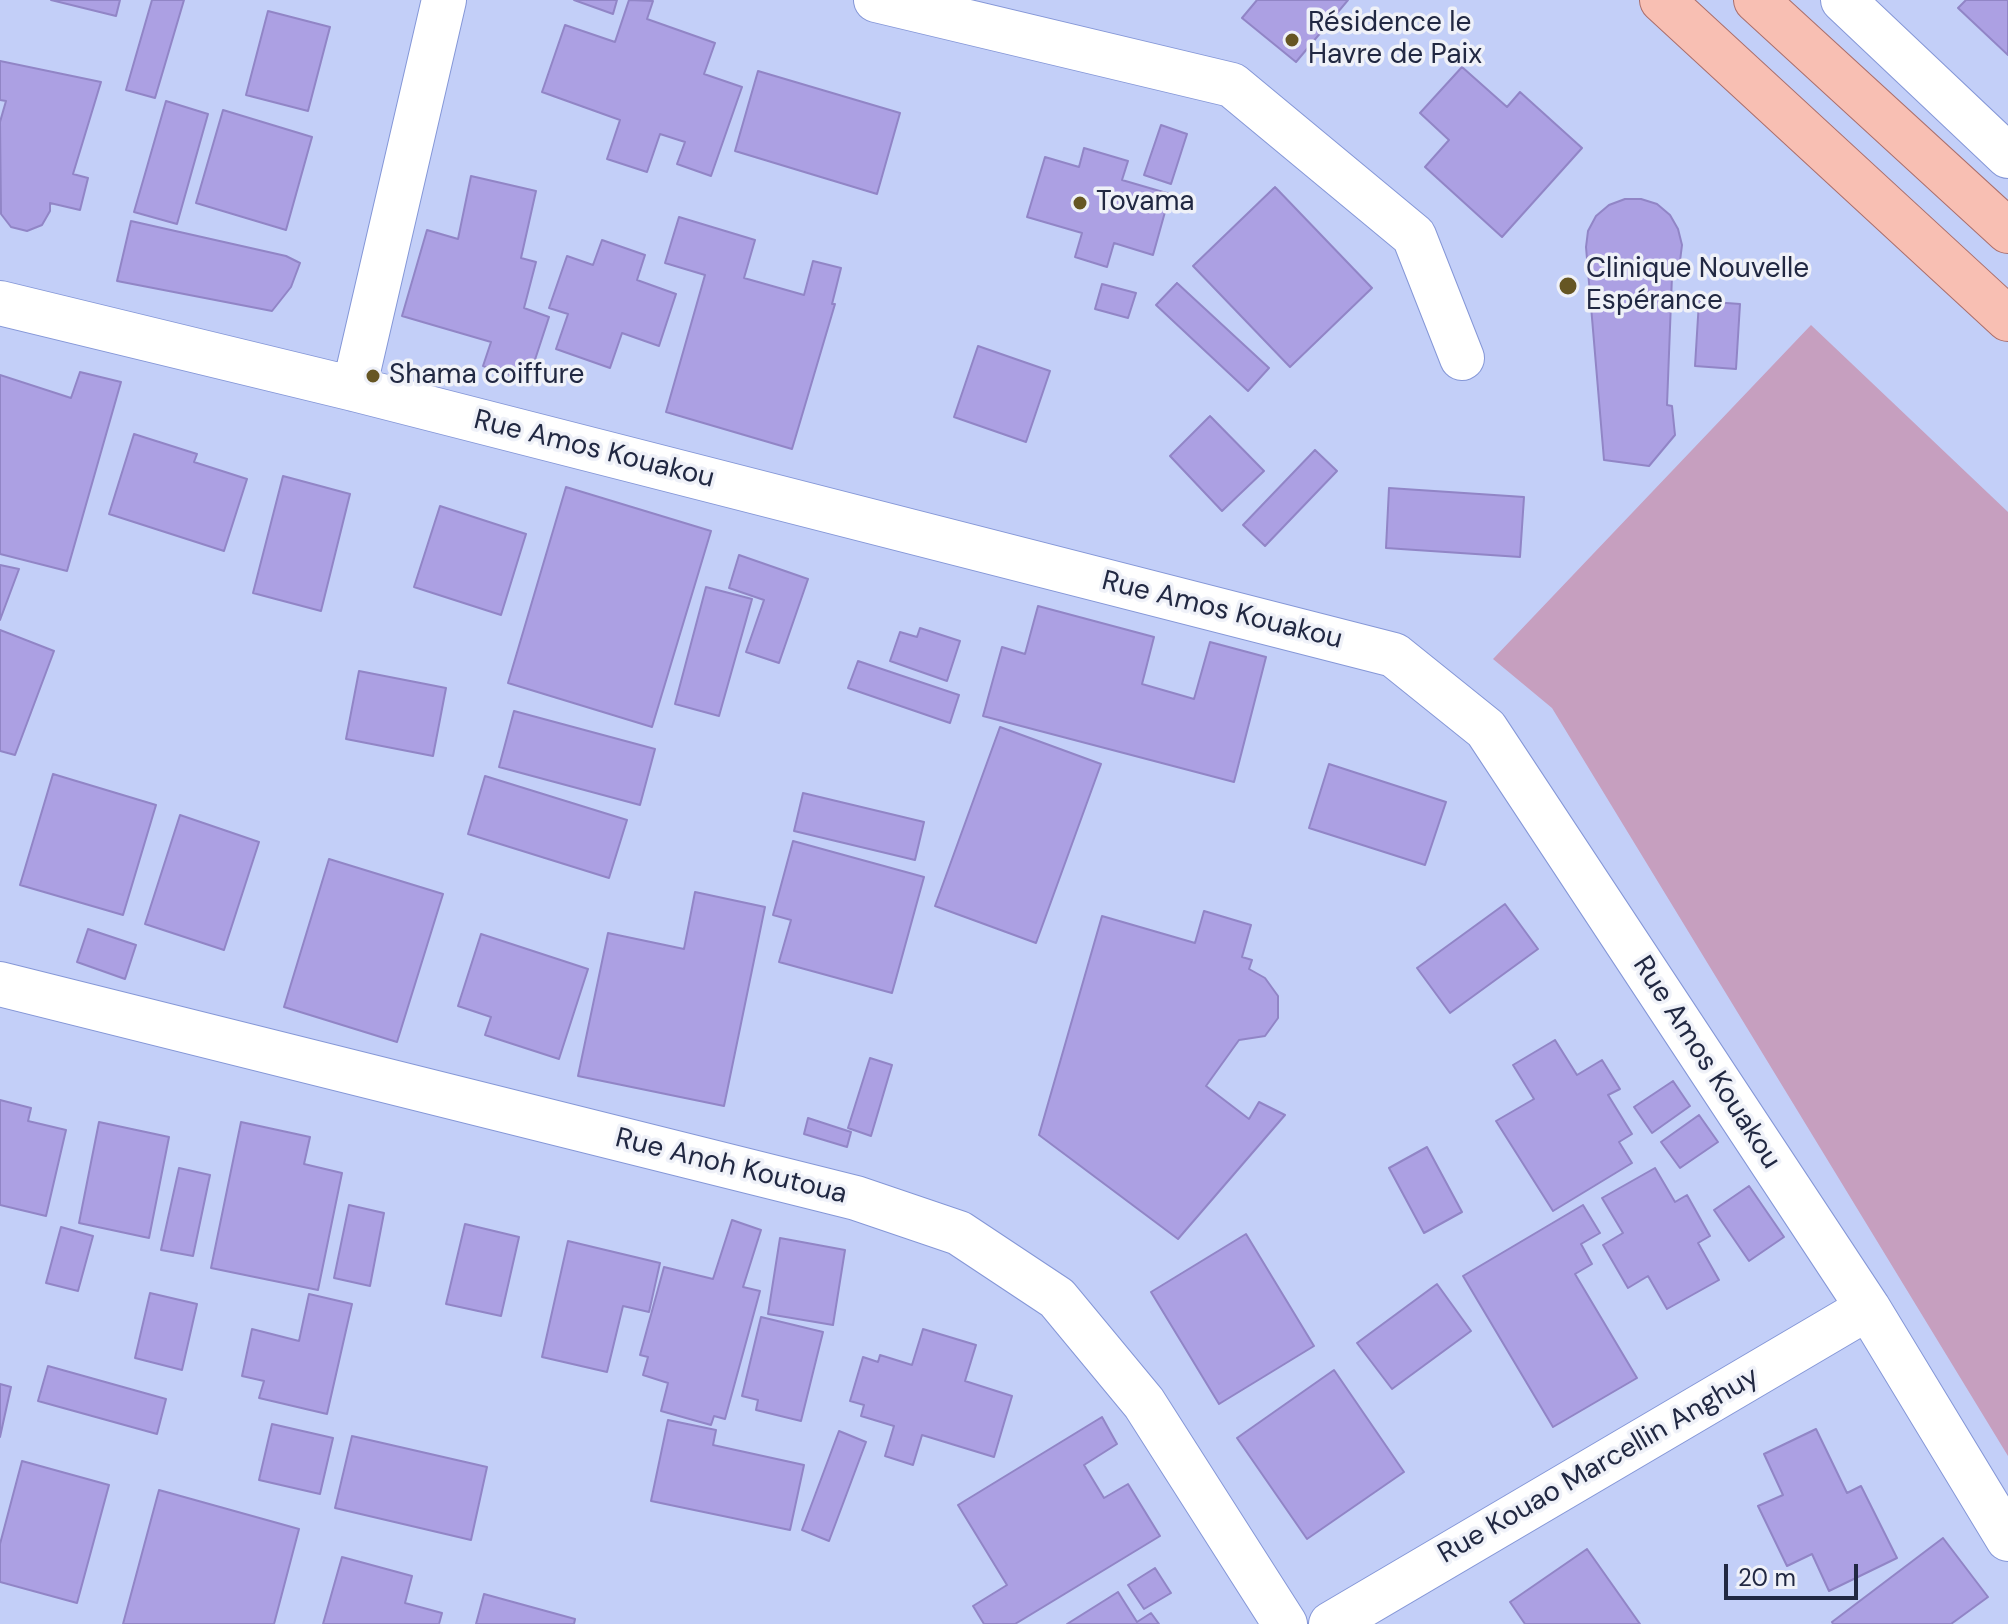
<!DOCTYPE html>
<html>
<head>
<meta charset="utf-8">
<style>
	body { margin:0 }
	#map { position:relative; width:2008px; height:1624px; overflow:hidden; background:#c3cff8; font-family:"DM Sans",sans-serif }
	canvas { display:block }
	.scale { position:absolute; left:1724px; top:1564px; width:134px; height:36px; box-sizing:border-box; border:4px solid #212842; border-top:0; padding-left:10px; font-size:24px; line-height:28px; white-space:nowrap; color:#212842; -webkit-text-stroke:6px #eff1f8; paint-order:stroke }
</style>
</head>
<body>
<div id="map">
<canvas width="2008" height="1624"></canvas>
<div class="scale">20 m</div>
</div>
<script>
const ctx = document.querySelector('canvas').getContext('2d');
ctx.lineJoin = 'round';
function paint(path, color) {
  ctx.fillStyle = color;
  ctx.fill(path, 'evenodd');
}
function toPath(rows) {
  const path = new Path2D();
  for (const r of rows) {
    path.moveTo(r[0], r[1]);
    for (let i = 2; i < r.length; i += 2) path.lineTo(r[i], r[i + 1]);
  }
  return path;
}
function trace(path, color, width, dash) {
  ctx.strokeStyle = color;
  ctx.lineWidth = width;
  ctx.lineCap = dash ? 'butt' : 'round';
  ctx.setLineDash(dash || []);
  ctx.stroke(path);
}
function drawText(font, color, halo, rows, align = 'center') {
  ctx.font = font + ' "DM Sans",sans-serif';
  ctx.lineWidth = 7;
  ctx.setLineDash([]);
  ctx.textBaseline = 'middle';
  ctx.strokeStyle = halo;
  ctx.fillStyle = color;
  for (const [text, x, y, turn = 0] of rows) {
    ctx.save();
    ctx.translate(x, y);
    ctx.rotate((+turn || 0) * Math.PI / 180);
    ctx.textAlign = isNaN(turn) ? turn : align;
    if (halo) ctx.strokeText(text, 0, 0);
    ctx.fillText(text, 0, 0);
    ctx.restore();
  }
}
paint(toPath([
	[1811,325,2008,512,2008,1456,1552,708,1493,659]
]), '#c69fbf');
const building = toPath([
	[51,0,120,0,116,16,51,0],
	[152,0,184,0,155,98,126,90,152,0],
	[574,0,617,0,613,14,574,0],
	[629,0,653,1,647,19,715,43,704,74,742,87,711,176,677,164,685,142,660,134,647,172,607,159,620,120,542,92,565,25,615,42,629,0],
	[1257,0,1348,0,1296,62,1242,18,1257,0],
	[1966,0,2008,0,2008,55,1958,8,1966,0],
	[268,11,330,27,308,111,246,95,268,11],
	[0,61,101,82,73,174,88,178,80,210,50,203,50,211,42,225,27,231,11,227,1,214,0,122,6,101,0,100,0,61],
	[1462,67,1507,107,1520,92,1582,148,1502,237,1425,167,1449,140,1420,113,1462,67],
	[758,71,900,113,877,194,735,151,758,71],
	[166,101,208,114,177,224,134,212,166,101],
	[223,110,312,137,286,230,196,203,223,110],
	[1161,125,1187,134,1171,184,1144,175,1161,125],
	[1084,148,1128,161,1122,180,1170,194,1153,255,1114,243,1107,267,1075,257,1082,233,1027,217,1045,157,1079,167,1084,148],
	[471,176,536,191,521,258,536,262,524,308,549,317,528,381,483,366,491,342,402,316,427,230,458,239,471,176],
	[1275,187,1372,288,1290,367,1193,266,1275,187],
	[1625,199,1641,199,1657,204,1670,215,1678,229,1682,245,1680,261,1672,276,1667,405,1672,406,1675,435,1649,466,1604,460,1586,247,1588,231,1596,216,1609,205,1625,199],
	[679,217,755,240,744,278,804,295,813,261,841,268,832,304,835,304,792,449,666,412,705,275,665,263,679,217],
	[131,221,286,256,300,263,291,287,272,311,117,281,131,221],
	[602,240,645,255,637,280,676,294,659,346,622,333,610,368,556,349,568,314,549,308,567,256,593,265,602,240],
	[1177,283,1269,368,1248,391,1156,305,1177,283],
	[1102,284,1136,293,1128,318,1095,309,1102,284],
	[1699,301,1740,304,1736,369,1695,366,1699,301],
	[978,346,1050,371,1026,442,954,417,978,346],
	[80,372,121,382,67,571,0,554,0,375,71,398,80,372],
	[1210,416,1264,471,1222,511,1170,456,1210,416],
	[134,434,197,454,194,462,247,479,224,551,109,514,134,434],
	[1315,450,1337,471,1265,546,1243,525,1315,450],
	[283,476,350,494,321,611,253,593,283,476],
	[566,487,711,531,652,727,508,683,566,487],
	[1389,488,1524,497,1520,557,1386,548,1389,488],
	[440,506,526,534,501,615,414,587,440,506],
	[739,555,808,579,779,663,746,652,764,600,729,588,739,555],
	[0,565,19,569,0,620,0,565],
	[706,587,752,599,719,716,675,704,706,587],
	[1038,606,1154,637,1142,684,1194,699,1210,642,1266,657,1234,782,983,716,1002,647,1025,654,1038,606],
	[920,628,960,641,947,681,890,661,900,632,917,637,920,628],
	[0,630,54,651,15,755,0,751,0,630],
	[858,661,959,695,950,723,848,688,858,661],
	[359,671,446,688,433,756,346,739,359,671],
	[514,711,655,749,640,805,499,767,514,711],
	[1000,727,1101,764,1036,943,935,906,1000,727],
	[1329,764,1446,802,1425,865,1309,828,1329,764],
	[53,774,156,805,123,915,20,885,53,774],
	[485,776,627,820,609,878,468,834,485,776],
	[803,793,924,822,915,860,794,831,803,793],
	[180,815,259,842,224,950,145,924,180,815],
	[793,841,924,877,892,993,779,962,791,920,773,915,793,841],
	[329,859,443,894,397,1042,284,1007,329,859],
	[695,892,765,907,724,1106,578,1076,608,933,684,949,695,892],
	[1505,904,1538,949,1450,1013,1417,968,1505,904],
	[1204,911,1251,925,1242,957,1252,960,1249,969,1265,978,1278,996,1278,1018,1265,1036,1239,1040,1206,1086,1249,1119,1259,1102,1285,1115,1178,1239,1039,1135,1102,916,1195,943,1204,911],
	[88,929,136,945,125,979,77,962,88,929],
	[481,934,588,969,559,1059,485,1035,491,1017,458,1006,481,934],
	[1555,1040,1577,1075,1602,1060,1620,1089,1608,1095,1632,1134,1619,1142,1632,1163,1553,1211,1496,1121,1534,1099,1513,1065,1555,1040],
	[870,1058,892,1065,871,1136,848,1128,870,1058],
	[1673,1081,1690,1106,1652,1133,1634,1107,1673,1081],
	[0,1100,31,1108,28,1121,66,1130,46,1216,0,1205,0,1100],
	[1699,1115,1718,1142,1680,1168,1661,1142,1699,1115],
	[808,1118,851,1132,847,1147,804,1134,808,1118],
	[99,1122,169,1137,149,1238,79,1223,99,1122],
	[241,1122,310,1137,304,1164,342,1173,318,1290,211,1268,241,1122],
	[1427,1147,1462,1212,1424,1233,1389,1168,1427,1147],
	[179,1168,210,1175,193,1256,161,1250,179,1168],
	[1655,1168,1675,1202,1687,1195,1710,1236,1698,1243,1719,1280,1667,1309,1648,1276,1628,1288,1603,1245,1623,1233,1602,1198,1655,1168],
	[1749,1186,1784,1237,1749,1261,1714,1210,1749,1186],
	[349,1205,384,1213,370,1286,334,1278,349,1205],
	[1583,1205,1600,1233,1581,1244,1592,1264,1575,1274,1637,1378,1553,1427,1463,1276,1583,1205],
	[732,1220,761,1230,743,1287,760,1291,725,1419,714,1416,711,1425,661,1411,668,1383,643,1375,648,1357,640,1355,664,1267,713,1279,732,1220],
	[465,1224,519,1237,501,1316,446,1304,465,1224],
	[61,1227,93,1236,78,1291,46,1283,61,1227],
	[1246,1234,1314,1346,1219,1404,1151,1292,1246,1234],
	[780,1238,845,1250,833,1325,768,1314,780,1238],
	[568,1241,660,1263,649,1312,623,1306,607,1372,542,1357,568,1241],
	[1437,1284,1471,1331,1392,1389,1357,1343,1437,1284],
	[150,1293,197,1304,182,1370,135,1358,150,1293],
	[309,1294,352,1304,327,1414,259,1398,264,1381,242,1376,252,1329,299,1341,309,1294],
	[761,1317,823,1332,801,1421,756,1410,758,1400,742,1396,761,1317],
	[923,1329,976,1345,965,1381,1012,1396,994,1457,922,1435,913,1465,885,1456,894,1426,861,1416,864,1405,850,1401,863,1357,878,1362,880,1355,912,1365,923,1329],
	[48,1366,166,1399,157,1434,38,1401,48,1366],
	[1334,1370,1404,1472,1307,1539,1237,1438,1334,1370],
	[0,1384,11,1387,0,1437,0,1384],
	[1102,1417,1117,1444,1084,1465,1104,1498,1128,1484,1160,1536,1015,1624,984,1624,973,1606,1007,1585,958,1505,1102,1417],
	[668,1420,716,1430,713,1445,804,1465,790,1530,651,1501,668,1420],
	[272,1424,333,1438,320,1494,259,1480,272,1424],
	[1816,1429,1847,1493,1861,1486,1897,1558,1829,1591,1812,1554,1787,1566,1758,1506,1783,1495,1764,1454,1816,1429],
	[839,1431,866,1442,829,1541,802,1530,839,1431],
	[352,1436,487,1467,471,1540,335,1508,352,1436],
	[22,1461,109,1485,77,1603,0,1582,0,1544,22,1461],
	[159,1490,299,1529,274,1624,123,1624,159,1490],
	[1943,1538,1988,1597,1951,1624,1833,1624,1832,1622,1943,1538],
	[1587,1549,1640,1624,1525,1624,1510,1602,1587,1549],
	[342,1557,412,1576,405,1603,442,1613,439,1624,323,1624,342,1557],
	[1155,1568,1171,1593,1144,1609,1128,1585,1155,1568],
	[1118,1592,1137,1622,1151,1613,1159,1624,1067,1624,1118,1592],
	[484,1594,575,1619,574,1624,476,1624,484,1594]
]);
paint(building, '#aca0e3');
trace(building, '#9185c6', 2);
const minor = toPath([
	[876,0,1232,85,1414,236,1462,358],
	[1843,0,2008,156],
	[0,303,354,389,1394,655,1486,729,1868,1308,2008,1539],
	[354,389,444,0],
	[0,984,856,1198,959,1233,1057,1298,1144,1403,1285,1624],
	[1331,1624,1868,1308]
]);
const major = toPath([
	[1662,0,2008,319],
	[1756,0,2008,231]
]);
trace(minor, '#8597d7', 46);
trace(major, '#aa6e6b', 46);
trace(minor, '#fff', 44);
trace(major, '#f8bfb3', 44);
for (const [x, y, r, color] of [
	[1292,40,8,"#665623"],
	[1080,203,8,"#665623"],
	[1568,286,10,"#665623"],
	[373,376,8,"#665623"]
]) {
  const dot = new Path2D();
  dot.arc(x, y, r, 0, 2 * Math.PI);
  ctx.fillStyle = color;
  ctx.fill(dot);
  trace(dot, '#eff1f8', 3);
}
drawText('28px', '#212842', '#eff1f8', [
	["Résidence le",1308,24],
	["Havre de Paix",1308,56],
	["Tovama",1096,203],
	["Clinique Nouvelle",1586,270],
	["Espérance",1586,302],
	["Shama coiffure",389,376]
], 'left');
drawText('28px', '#212842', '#eff1f8', [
	["Rue Amos Kouakou",594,450,14],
	["Rue Amos Kouakou",1222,611,14],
	["Rue Amos Kouakou",1706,1063,57],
	["Rue Anoh Koutoua",731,1167,14],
	["Rue Kouao Marcellin Anghuy",1599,1466,-30]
]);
</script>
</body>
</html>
